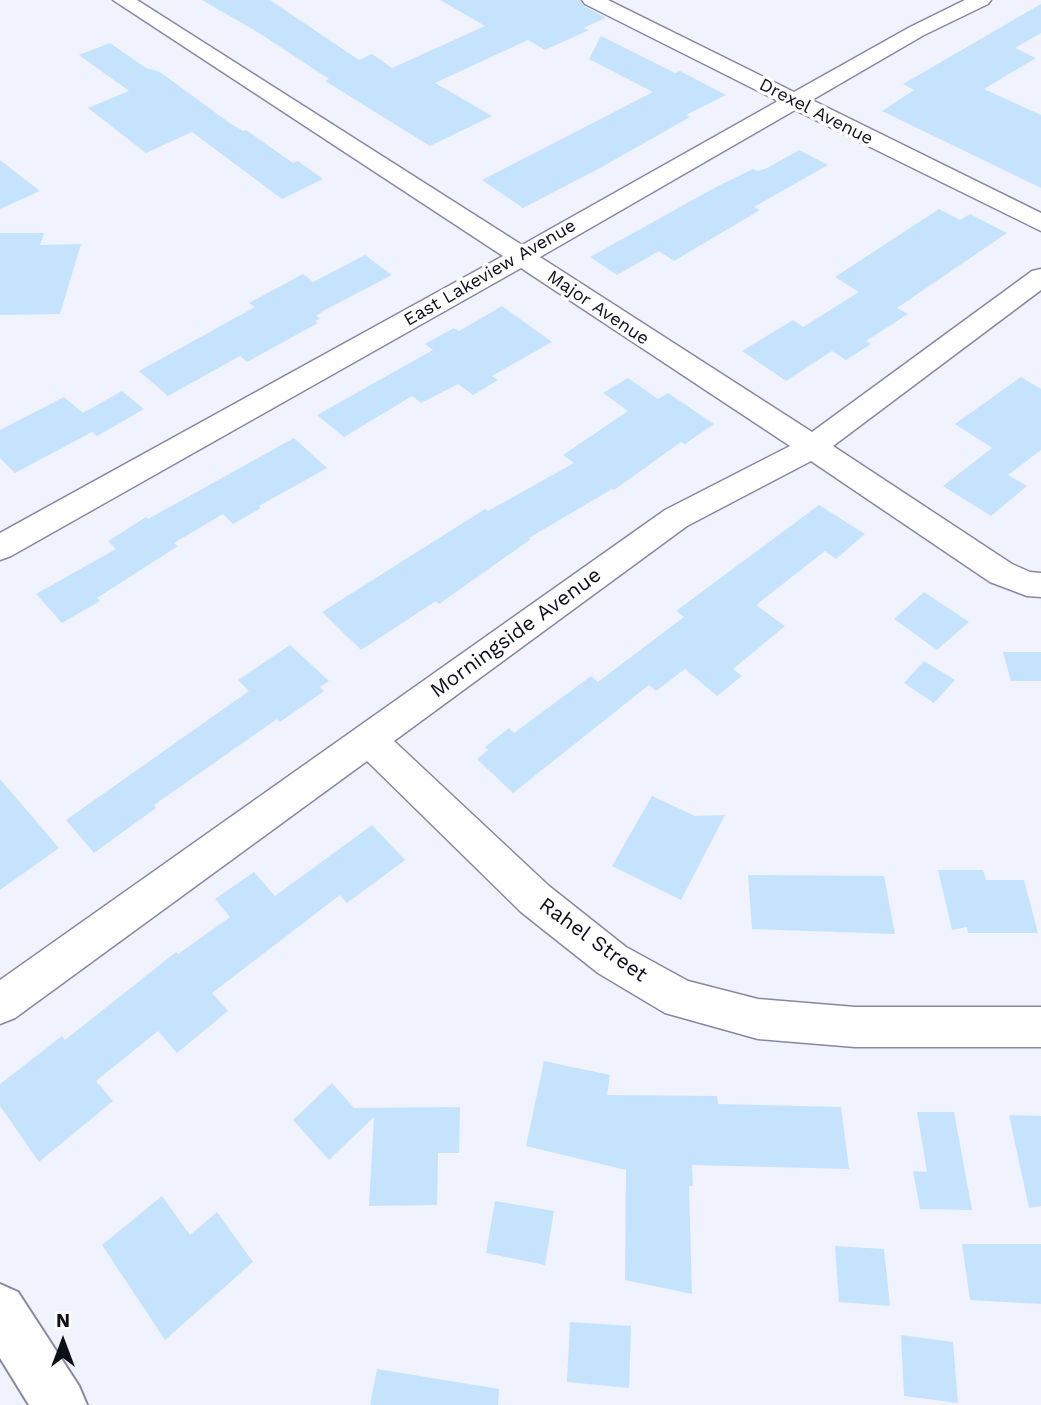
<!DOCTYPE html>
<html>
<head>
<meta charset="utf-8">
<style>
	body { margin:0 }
	#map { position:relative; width:1041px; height:1405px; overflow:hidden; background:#f0f2fe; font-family:"Work Sans",sans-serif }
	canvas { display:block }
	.north { position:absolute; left:28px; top:1307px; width:70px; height:70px; -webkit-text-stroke:5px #fff; paint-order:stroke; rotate:0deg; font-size:19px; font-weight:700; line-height:28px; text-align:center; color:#0d0e18 }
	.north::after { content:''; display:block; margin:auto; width:24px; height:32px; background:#0d0e18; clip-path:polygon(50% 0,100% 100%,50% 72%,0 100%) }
</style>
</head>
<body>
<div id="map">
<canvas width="1041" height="1405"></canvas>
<div class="north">N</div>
</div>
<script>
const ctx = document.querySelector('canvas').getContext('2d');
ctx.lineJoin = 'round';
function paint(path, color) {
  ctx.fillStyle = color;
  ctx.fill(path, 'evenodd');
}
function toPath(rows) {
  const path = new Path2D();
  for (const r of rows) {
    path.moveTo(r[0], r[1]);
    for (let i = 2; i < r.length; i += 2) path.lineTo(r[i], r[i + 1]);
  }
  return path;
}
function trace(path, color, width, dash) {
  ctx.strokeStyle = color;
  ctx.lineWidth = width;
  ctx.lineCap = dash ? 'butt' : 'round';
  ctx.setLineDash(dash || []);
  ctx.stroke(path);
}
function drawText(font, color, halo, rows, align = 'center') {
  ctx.font = font + ' "Work Sans",sans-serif';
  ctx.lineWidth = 7;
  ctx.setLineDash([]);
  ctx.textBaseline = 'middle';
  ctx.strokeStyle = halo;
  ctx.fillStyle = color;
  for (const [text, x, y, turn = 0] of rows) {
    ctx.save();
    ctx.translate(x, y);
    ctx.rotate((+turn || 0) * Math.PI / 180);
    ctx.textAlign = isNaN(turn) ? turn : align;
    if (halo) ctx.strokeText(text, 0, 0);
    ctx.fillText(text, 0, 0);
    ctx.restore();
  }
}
paint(toPath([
	[202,0,270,0,359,60,372,54,392,68,485,26,440,0,579,0,584,6,606,18,583,28,589,30,545,50,528,40,435,83,492,116,430,146,325,81,329,79,259,33],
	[1041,4,1041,33,1015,48,1036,58,984,89,1041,115,1041,188,882,111,914,90,903,84],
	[601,36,675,73,680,71,726,95,686,115,690,117,602,167,523,208,482,180,653,92,589,59],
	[110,43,146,68,160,72,231,124,243,131,246,130,293,163,298,161,323,179,282,199,192,132,146,153,88,108,129,91,79,55],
	[799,150,828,165,754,207,760,210,674,261,659,251,617,275,590,257,716,187,753,169,758,171,767,168],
	[0,160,40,191,0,209],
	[939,209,960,220,970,214,1007,233,897,308,908,314,866,341,871,344,846,360,832,351,786,381,742,351,793,320,803,327,859,292,835,277],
	[0,233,44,233,40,245,81,244,60,314,0,315],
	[365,255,392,275,323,311,316,316,320,319,315,321,318,323,247,362,240,356,168,396,139,371,255,307,249,303,303,274,313,282],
	[502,306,552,342,492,376,498,380,473,395,458,384,421,403,412,396,344,437,317,415,433,350,425,344,454,328,459,331],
	[1021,377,1041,389,1041,450,1008,475,1027,486,991,516,943,486,992,448,955,424],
	[628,378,658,399,668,393,714,424,685,444,681,442,614,490,612,489,529,538,531,539,439,604,436,601,361,650,322,612,485,509,488,511,574,463,563,455,628,411,603,393],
	[122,391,144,409,97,436,92,432,15,473,0,458,0,430,64,397,83,413],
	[294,438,327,468,259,506,261,508,233,524,223,514,174,543,178,546,97,598,100,601,62,623,36,594,116,549,108,541,146,517,148,519],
	[819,505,865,534,836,559,825,551,756,605,785,626,733,669,742,676,717,696,685,669,656,691,649,685,513,793,477,759,488,750,485,747,509,728,514,733,591,676,598,682,684,617,676,611],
	[924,592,969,622,937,650,894,619],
	[290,645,329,681,320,687,324,691,280,722,277,719,154,805,156,808,94,853,66,820,249,691,238,680],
	[1003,652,1041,652,1041,681,1011,681],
	[924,661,955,680,934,703,904,683],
	[0,779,59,848,0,890],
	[652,796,695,816,725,815,681,900,612,866],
	[372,825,405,860,347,903,340,895,212,993,228,1011,177,1053,158,1031,96,1081,113,1101,39,1162,0,1106,0,1084,62,1036,65,1040,176,952,178,954,230,917,215,899,254,872,275,896],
	[938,870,983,870,986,880,1024,880,1038,933,968,933,967,927,952,930],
	[748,875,884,876,895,934,752,929],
	[544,1061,610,1075,607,1095,717,1096,718,1104,841,1107,849,1169,692,1165,693,1186,689,1186,692,1294,625,1280,626,1170,526,1146],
	[332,1083,354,1108,460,1107,459,1153,438,1153,437,1205,369,1206,374,1117,329,1160,293,1120],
	[917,1112,954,1112,972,1210,920,1209,913,1171,927,1172],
	[1009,1115,1041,1116,1041,1206,1029,1208],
	[162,1196,190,1235,217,1212,253,1262,165,1340,102,1245],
	[495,1201,554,1211,545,1265,486,1253],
	[962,1244,1041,1244,1041,1304,970,1300],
	[835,1246,884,1249,890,1306,839,1302],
	[570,1322,631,1326,629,1388,567,1382],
	[901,1335,953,1342,958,1403,904,1396],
	[377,1369,499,1389,498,1405,370,1405]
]), '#c6e3fe');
const street = toPath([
	[113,0,137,0,522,245,778,101,585,4,582,0,608,0,794,92,910,27,965,0,991,0,988,4,924,35,812,100,1041,213,1041,231,795,110,540,257,812,432,1032,271,1041,269,1041,290,833,446,1012,564,1030,572,1041,573,1041,597,1027,596,990,582,811,461,687,526,394,741,549,886,626,947,688,981,758,999,855,1007,1041,1007,1041,1047,855,1047,758,1039,665,1013,598,973,521,912,367,761,15,1018,0,1024,0,980,665,510,790,446,521,268,11,556,0,560,0,533,503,256,113,0]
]);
const secondary = toPath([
	[0,1284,18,1292,79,1386,87,1405,29,1405,0,1358,0,1284]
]);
trace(street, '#8588a4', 3);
trace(secondary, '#8588a4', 4);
paint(street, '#fff');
paint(secondary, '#fff');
drawText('18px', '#0d0e18', '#fff', [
	["Drexel Avenue",816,112,27],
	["East Lakeview Avenue",490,273,-30],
	["Major Avenue",598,308,34]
]);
drawText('21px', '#0d0e18', '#fff', [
	["Morningside Avenue",516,633,-36],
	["Rahel Street",593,940,36]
]);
</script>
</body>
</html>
